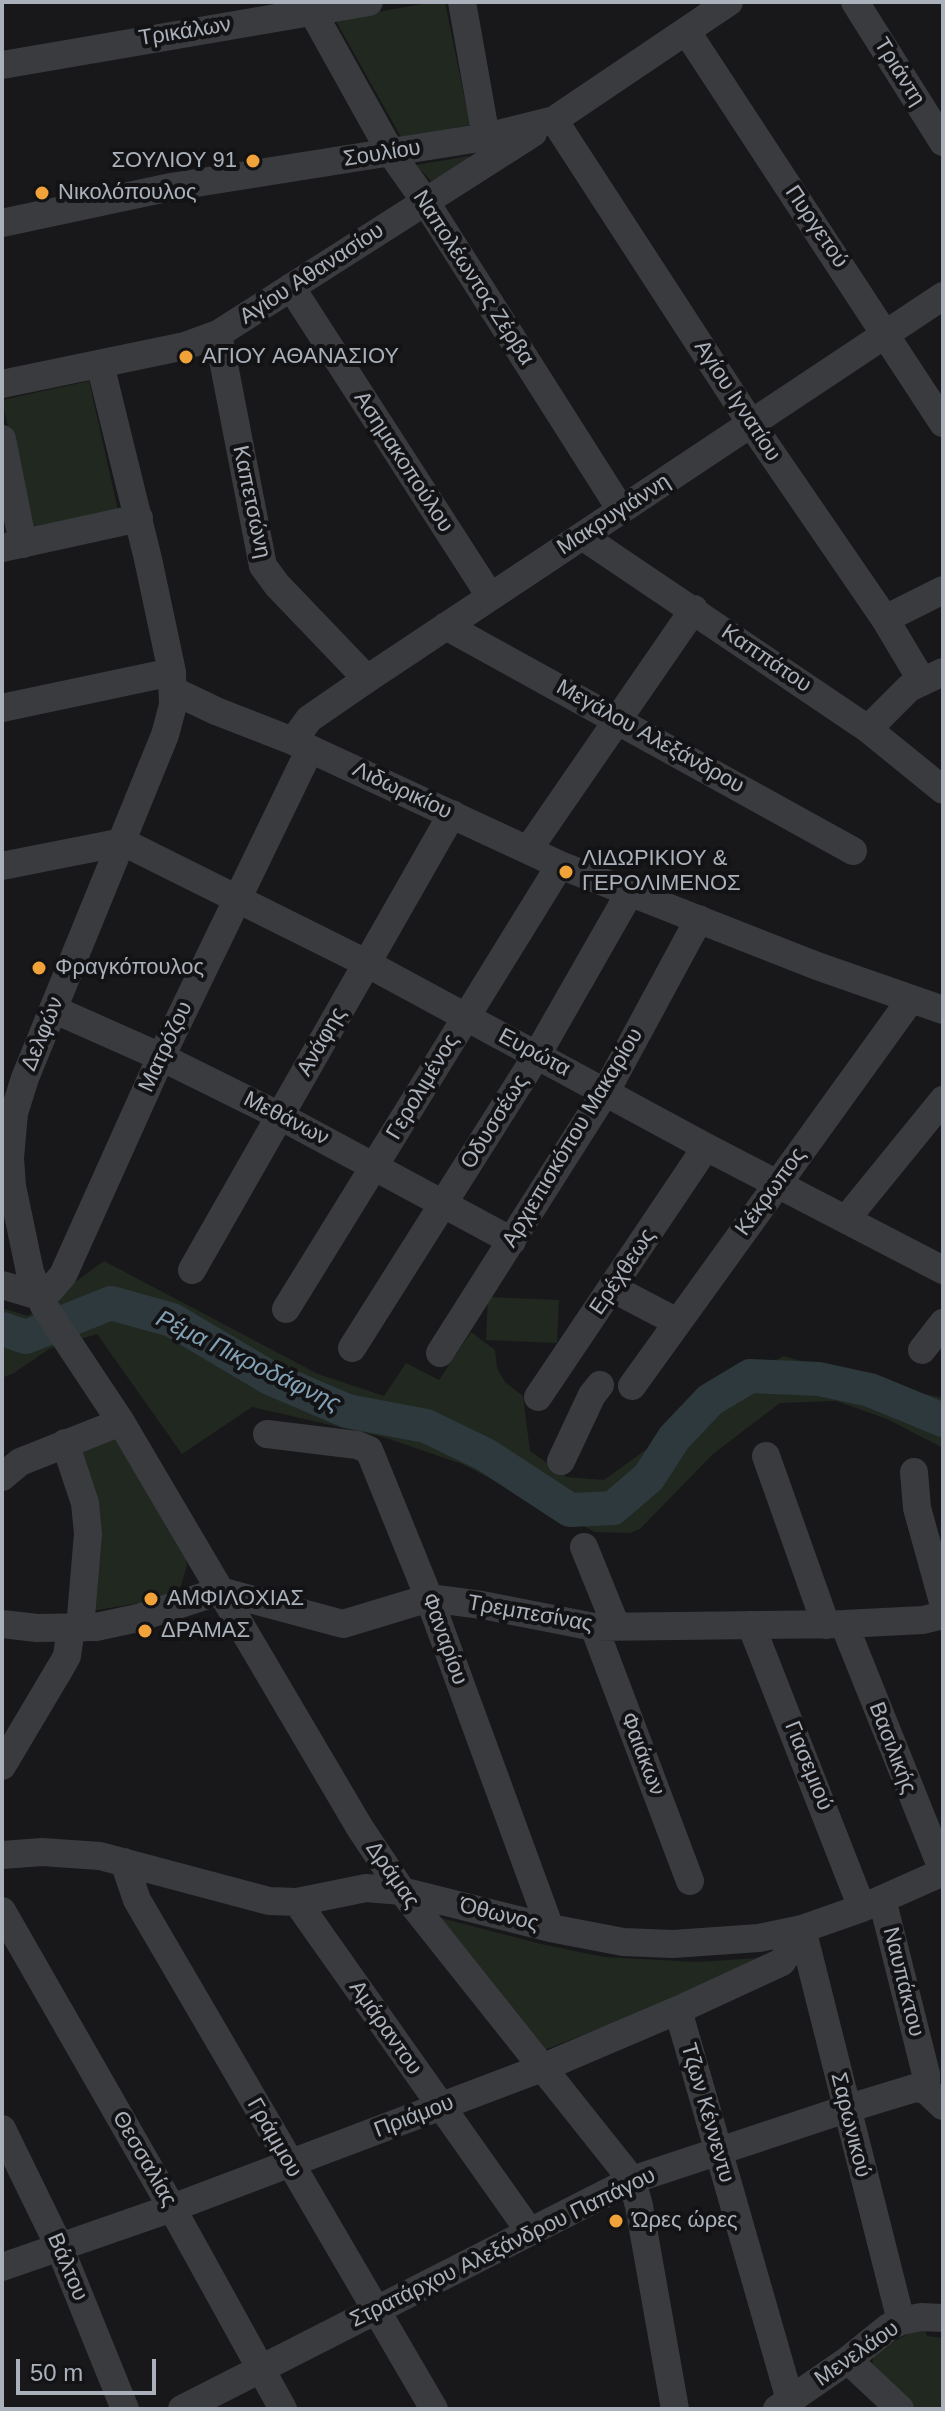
<!DOCTYPE html>
<html>
<head>
<meta charset="utf-8">
<style>
	body { margin:0 }
	#map { position:relative; width:945px; height:2411px; overflow:hidden; background:#18181a; font-family:Helvetica,sans-serif }
	canvas { display:block }
	.frame { position:absolute; inset:0; border:4px solid #aab1ba; pointer-events:none }
	.scale { position:absolute; left:16px; top:2359px; width:140px; height:36px; box-sizing:border-box; border:4px solid #aab1ba; border-top:0; padding-left:10px; font-size:24px; line-height:28px; white-space:nowrap; color:#aab1ba; -webkit-text-stroke:6px #131315; paint-order:stroke }
</style>
</head>
<body>
<div id="map">
<canvas width="945" height="2411"></canvas>
<div class="frame"></div>
<div class="scale">50 m</div>
</div>
<script>
const ctx = document.querySelector('canvas').getContext('2d');
ctx.lineJoin = 'round';
function paint(path, color) {
  ctx.fillStyle = color;
  ctx.fill(path, 'evenodd');
}
function toPath(rows) {
  const path = new Path2D();
  for (const r of rows) {
    path.moveTo(r[0], r[1]);
    for (let i = 2; i < r.length; i += 2) path.lineTo(r[i], r[i + 1]);
  }
  return path;
}
function trace(path, color, width, dash) {
  ctx.strokeStyle = color;
  ctx.lineWidth = width;
  ctx.lineCap = dash ? 'butt' : 'round';
  ctx.setLineDash(dash || []);
  ctx.stroke(path);
}
function drawText(font, color, halo, rows, align = 'center') {
  ctx.font = font + ' Helvetica,sans-serif';
  ctx.lineWidth = 8;
  ctx.setLineDash([]);
  ctx.textBaseline = 'middle';
  ctx.strokeStyle = halo;
  ctx.fillStyle = color;
  for (const [text, x, y, turn = 0] of rows) {
    ctx.save();
    ctx.translate(x, y);
    ctx.rotate((+turn || 0) * Math.PI / 180);
    ctx.textAlign = isNaN(turn) ? turn : align;
    if (halo) ctx.strokeText(text, 0, 0);
    ctx.fillText(text, 0, 0);
    ctx.restore();
  }
}
paint(toPath([
	[434,2,445,2,470,125,401,137,337,23,337,19],
	[469,156,468,160,431,181,416,165],
	[89,381,118,510,30,529,2,400],
	[104,1261,318,1374,384,1396,406,1363,439,1380,471,1332,495,1350,497,1368,505,1382,523,1396,530,1451,567,1477,604,1480,655,1443,709,1393,784,1356,880,1384,943,1398,943,1448,887,1419,836,1401,780,1403,713,1454,640,1529,630,1533,595,1532,462,1464,383,1437,252,1407,182,1454,97,1334,49,1349,14,1373,2,1378,2,1308,28,1316],
	[488,1297,559,1300,557,1343,486,1340],
	[115,1432,186,1557,187,1565,181,1586,172,1593,144,1602,92,1611,72,1450],
	[441,1918,541,1944,604,1957,697,1962,758,1958,630,2017,544,2050],
	[925,2329,927,2336,943,2338,943,2409,914,2409,872,2370,873,2358,883,2348,911,2332]
]), '#202820');
trace(toPath([
	[2,1329,26,1337,111,1303,172,1320,270,1378,347,1411,426,1426,486,1455,570,1510,613,1508,649,1477,674,1438,710,1400,750,1376,819,1379,870,1390,943,1420]
]), '#2e393e', 34);
trace(toPath([
	[307,2,391,153,425,201,621,510],
	[462,2,486,137],
	[855,2,943,142],
	[687,32,943,423],
	[2,65,369,2],
	[554,120,752,425,885,619,922,681],
	[2,223,171,187,486,137,554,120,729,2],
	[291,287,490,596],
	[218,334,263,566,277,585,367,679],
	[100,364,148,559,172,672,173,705,165,735,25,1078,14,1113,10,1158,12,1186,30,1272,44,1306,121,1422,360,1828,402,1891,632,2180,639,2206,675,2409],
	[2,384,185,346,218,334,533,133],
	[2,439,23,544],
	[582,536,868,729,943,790],
	[2,548,139,518],
	[885,619,943,590],
	[446,626,853,851],
	[174,691,216,711,293,741,560,865,817,966,943,1010],
	[2,708,172,672],
	[868,729,909,688,943,672],
	[293,741,309,719,367,679,943,296],
	[528,850,694,609],
	[2,866,123,842,368,964,706,1147,943,1270],
	[53,1009,161,1057,280,1116,512,1241],
	[847,1218,943,1100],
	[192,1270,452,814],
	[2,1285,39,1296],
	[612,1288,677,1322],
	[39,1296,51,1289,63,1275,161,1057,310,749],
	[286,1309,560,865],
	[352,1348,537,1055,630,892],
	[922,1350,943,1323],
	[440,1353,606,1091,699,919],
	[632,1386,911,999],
	[538,1397,706,1147],
	[267,1434,357,1445,369,1450,429,1598,550,1928],
	[65,1443,85,1503,88,1534,80,1628],
	[766,1456,826,1625],
	[561,1461,592,1395,600,1385],
	[914,1472,917,1508,943,1602],
	[2,1477,20,1462,121,1422],
	[584,1547,616,1626],
	[2,1624,37,1628,96,1627,138,1618,220,1591,343,1624,429,1598,482,1605,594,1627,844,1624,923,1620,943,1615],
	[844,1624,943,1871],
	[751,1625,862,1908],
	[594,1627,690,1881],
	[2,1766,62,1665,67,1656,71,1628],
	[2,1855,42,1852,100,1856,269,1901,297,1902,366,1888,402,1891,550,1928,623,1942,673,1944,759,1938,802,1929,862,1908,943,1872],
	[124,1862,137,1900,434,2409],
	[882,1899,926,2074,926,2090,943,2106],
	[297,1902,530,2232],
	[2,1911,172,2208,283,2409],
	[802,1929,901,2321],
	[678,2010,790,2400],
	[2,2129,59,2246,125,2409],
	[2,2267,172,2208,542,2068,678,2010,782,1962,802,1929],
	[848,2360,900,2409],
	[182,2409,632,2180,846,2109,915,2088,926,2090],
	[777,2409,848,2360,889,2327,901,2321,921,2317,943,2318]
]), '#393b3f', 28);
for (const [x, y, r, color] of [
	[253,161,8,"#f1a239"],
	[42,193,8,"#f1a239"],
	[186,357,8,"#f1a239"],
	[566,872,8,"#f1a239"],
	[39,968,8,"#f1a239"],
	[151,1599,8,"#f1a239"],
	[145,1631,8,"#f1a239"],
	[616,2221,8,"#f1a239"]
]) {
  const dot = new Path2D();
  dot.arc(x, y, r, 0, 2 * Math.PI);
  ctx.fillStyle = color;
  ctx.fill(dot);
  trace(dot, '#131315', 3);
}
drawText('22px', '#aab1ba', '#131315', [
	["Τρικάλων",185,32,-9],
	["Τριάντη",899,72,58],
	["Σουλίου",382,154,-9],
	["Πυργετού",816,227,56],
	["Αγίου Αθανασίου",312,274,-33],
	["Ναπολέωντος Ζέρβα",473,278,57],
	["Αγίου Ιγνατίου",737,401,57],
	["Ασημακοπούλου",403,462,57],
	["Καπετσώνη",251,502,78],
	["Μακρυγιάννη",614,515,-33],
	["Καππάτου",766,659,34],
	["Μεγάλου Αλεξάνδρου",650,737,29],
	["Λιδωρικίου",402,791,25],
	["Δελφών",43,1034,-68],
	["Ανάφης",322,1042,-60],
	["Ματρόζου",166,1047,-65],
	["Ευρώτα",534,1053,28],
	["Γερολιμένος",423,1087,-59],
	["Μεθάνων",286,1119,27],
	["Οδυσσέως",495,1122,-58],
	["Αρχιεπισκόπου Μακαρίου",573,1138,-59],
	["Κέκρωπος",771,1192,-54],
	["Ερέχθεως",623,1272,-56],
	["Τρεμπεσίνας",530,1614,10],
	["Φαναρίου",444,1639,70],
	["Βασιλικής",892,1748,69],
	["Φαιάκων",642,1754,69],
	["Γιασεμιού",808,1766,68],
	["Δράμας",392,1875,55],
	["Όθωνος",499,1915,14],
	["Ναυπάκτου",903,1982,76],
	["Αμάραντου",385,2028,55],
	["Τζων Κέννεντυ",707,2113,74],
	["Πριάμου",414,2117,-21],
	["Σαρωνικού",850,2125,76],
	["Γράμμου",274,2138,60],
	["Θεσσαλίας",144,2159,60],
	["Στρατάρχου Αλεξάνδρου Παπάγου",503,2248,-26],
	["Βάλτου",67,2267,67],
	["Μενελάου",857,2354,-35]
]);
drawText('22px', '#aab1ba', '#131315', [
	["ΣΟΥΛΙΟΥ 91",237,161,"right"],
	["Νικολόπουλος",58,193],
	["ΑΓΙΟΥ ΑΘΑΝΑΣΙΟΥ",202,357],
	["ΛΙΔΩΡΙΚΙΟΥ &",582,859],
	["ΓΕΡΟΛΙΜΕΝΟΣ",582,884],
	["Φραγκόπουλος",55,968],
	["ΑΜΦΙΛΟΧΙΑΣ",167,1599],
	["ΔΡΑΜΑΣ",161,1631],
	["Ώρες ώρες",632,2221]
], 'left');
drawText('italic 24px', '#82a1b4', '#131315', [
	["Ρέμα Πικροδάφνης",248,1362,26]
]);
</script>
</body>
</html>
